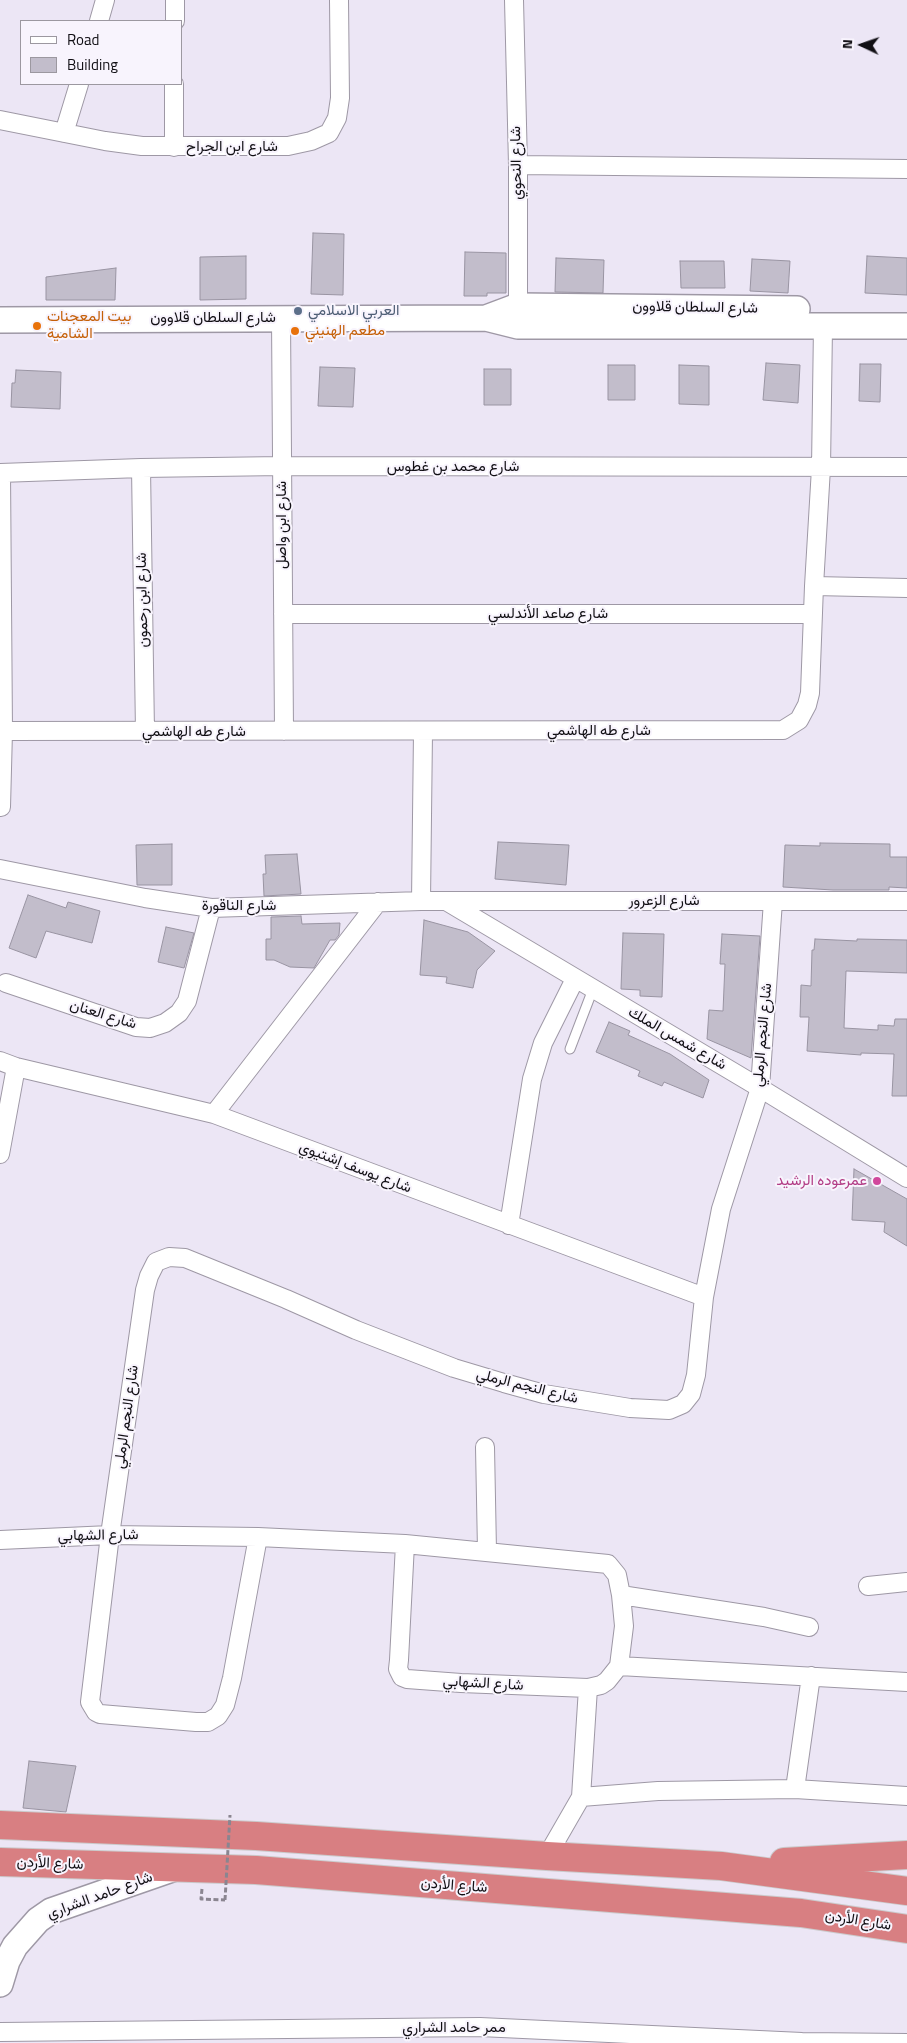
<!DOCTYPE html>
<html>
<head>
<meta charset="utf-8">
<style>
	body { margin:0 }
	#map { position:relative; width:907px; height:2043px; overflow:hidden; background:#ece6f5; font-family:"Titillium Web",sans-serif }
	canvas { display:block }
	.legend { position:absolute; left:20px; top:20px; width:162px; height:65px; box-sizing:border-box; background:#f8f4fd; border:1px solid #9c98a0; margin:0; padding:6px 9px; list-style:none; font-size:15px; color:#110f14 }
	.legend li { display:flex; align-items:center; gap:10px; height:25px }
	.legend b { width:25px; border:1px solid #9c98a0 }
	.north { position:absolute; left:837px; top:20px; width:50px; height:50px; -webkit-text-stroke:4px #f8f4fd; paint-order:stroke; rotate:273deg; font-size:14px; font-weight:700; line-height:20px; text-align:center; color:#110f14 }
	.north::after { content:''; display:block; margin:auto; width:18px; height:22px; background:#110f14; clip-path:polygon(50% 0,100% 100%,50% 72%,0 100%) }
</style>
</head>
<body>
<div id="map">
<canvas width="907" height="2043"></canvas>
<ul class="legend">
<li><b style="height:6px;background:#fff"></b>Road</li>
<li><b style="height:14px;background:#c2bdcb"></b>Building</li>
</ul>
<div class="north">N</div>
</div>
<script>
const ctx = document.querySelector('canvas').getContext('2d');
ctx.lineJoin = 'round';
function paint(path, color) {
  ctx.fillStyle = color;
  ctx.fill(path, 'evenodd');
}
function toPath(rows) {
  const path = new Path2D();
  for (const r of rows) {
    path.moveTo(r[0], r[1]);
    for (let i = 2; i < r.length; i += 2) path.lineTo(r[i], r[i + 1]);
  }
  return path;
}
function trace(path, color, width, dash) {
  ctx.strokeStyle = color;
  ctx.lineWidth = width;
  ctx.lineCap = dash ? 'butt' : 'round';
  ctx.setLineDash(dash || []);
  ctx.stroke(path);
}
function drawText(font, color, halo, rows, align = 'center') {
  ctx.font = font + ' "Titillium Web",Vazirmatn,sans-serif';
  ctx.lineWidth = 4;
  ctx.setLineDash([]);
  ctx.textBaseline = 'middle';
  ctx.strokeStyle = halo;
  ctx.fillStyle = color;
  for (const [text, x, y, turn = 0] of rows) {
    ctx.save();
    ctx.translate(x, y);
    ctx.rotate((+turn || 0) * Math.PI / 180);
    ctx.textAlign = isNaN(turn) ? turn : align;
    if (halo) ctx.strokeText(text, 0, 0);
    ctx.fillText(text, 0, 0);
    ctx.restore();
  }
}
const building = toPath([
	[313,233,344,234,343,295,311,294,313,233],
	[465,252,506,253,506,293,487,293,487,296,464,296,465,252],
	[246,256,246,299,200,300,200,257,246,256],
	[867,256,907,258,907,295,865,293,867,256],
	[556,258,604,260,603,293,555,292,556,258],
	[752,259,790,261,788,293,750,291,752,259],
	[680,261,724,261,725,288,681,288,680,261],
	[116,268,115,300,46,300,46,277,116,268],
	[766,363,800,365,798,403,763,400,766,363],
	[860,364,881,364,880,402,859,401,860,364],
	[608,365,635,365,635,400,608,400,608,365],
	[679,365,709,366,709,405,679,404,679,365],
	[320,367,355,368,353,407,318,406,320,367],
	[484,369,511,369,511,405,484,405,484,369],
	[16,370,61,372,60,409,11,407,12,383,15,383,16,370],
	[498,842,569,845,566,885,495,879,498,842],
	[820,843,890,844,890,857,907,857,907,888,889,887,889,890,833,890,783,887,785,845,820,846,820,843],
	[172,844,172,885,137,885,136,845,172,844],
	[297,854,301,894,264,896,263,874,266,874,265,855,297,854],
	[28,895,66,908,68,902,100,911,92,943,46,931,36,958,9,948,28,895],
	[301,916,302,924,340,923,339,935,335,940,330,940,314,968,290,967,274,960,266,960,266,939,271,939,271,917,301,916],
	[424,920,468,932,495,951,477,970,473,988,446,983,447,977,420,975,424,920],
	[166,927,194,933,184,968,158,962,166,927],
	[623,933,664,934,662,997,640,996,640,990,621,989,623,933],
	[722,934,760,936,751,1058,707,1039,709,1010,723,1011,725,964,720,964,722,934],
	[815,939,857,941,857,939,907,940,907,973,846,971,844,1028,878,1030,878,1025,894,1026,895,1019,907,1019,907,1096,892,1096,894,1054,861,1053,861,1055,807,1051,809,1017,800,1017,801,985,811,986,812,950,814,950,815,939],
	[609,1022,630,1031,628,1035,670,1054,709,1080,703,1098,664,1082,662,1086,638,1076,640,1071,596,1052,609,1022],
	[854,1169,907,1199,907,1246,884,1232,885,1222,852,1220,854,1169],
	[29,1761,76,1766,66,1812,23,1808,29,1761]
]);
paint(building, '#c2bdcb');
trace(building, '#9994a2', 1);
const lane = toPath([
	[570,1049,593,989]
]);
const street = toPath([
	[514,0,518,165,518,318],
	[99,21,105,0],
	[175,21,175,0],
	[0,120,105,141,142,146,288,146,311,141,329,133,337,118,340,98,339,0],
	[64,133,79,84],
	[174,147,174,84],
	[518,165,907,169],
	[281,318,284,731],
	[141,468,145,732],
	[0,473,141,468,282,466,907,467],
	[814,586,907,588],
	[283,614,813,614],
	[0,731,783,730,799,720,807,705,810,693,814,586,821,468,823,326],
	[1,807,3,731,1,473],
	[0,869,145,898,211,908,421,901,907,901],
	[421,901,423,732],
	[446,901,760,1088,907,1178],
	[6,983,136,1027,150,1028,165,1023,179,1013,187,1001,211,908],
	[0,1061,16,1067,214,1114,704,1297],
	[214,1114,378,902],
	[0,1154,16,1067],
	[509,1225,532,1079,543,1043,575,979],
	[485,1447,487,1551],
	[258,1537,232,1678,225,1705,218,1716,208,1722,196,1722,100,1714,96,1712,90,1702,110,1535,145,1290,149,1276,156,1262,169,1257,185,1258,286,1299,356,1330,454,1368,504,1383,544,1394,630,1408,669,1410,683,1404,691,1394,696,1375,704,1297,721,1209,760,1088,773,901],
	[0,1540,110,1535,258,1537,405,1544,608,1564,617,1575,621,1595,624,1626,619,1666,607,1681,601,1685,588,1688,461,1683,407,1679,402,1677,398,1669,399,1660,405,1544],
	[868,1586,907,1582],
	[621,1595,764,1617,809,1627],
	[619,1666,907,1682],
	[795,1789,811,1676],
	[581,1797,588,1688],
	[547,1856,581,1797,658,1791,795,1789,907,1796],
	[0,2032,480,2027,802,2042,907,2043]
]);
const secondary = toPath([
	[486,318,518,306,797,309],
	[0,320,486,318,518,326,907,326],
	[0,1984,7,1961,15,1946,38,1920,51,1911,172,1869]
]);
const highway = toPath([
	[0,1825,256,1836,547,1856,721,1866,907,1891],
	[0,1862,256,1870,801,1913,907,1929],
	[784,1862,907,1855]
]);
trace(lane, '#9e98a5', 11);
trace(street, '#9e98a5', 20);
trace(secondary, '#9e98a5', 28);
trace(highway, '#cbcacb', 30);
trace(toPath([
	[202,1889,201,1899,225,1900]
]), '#8a8590', 3, [5, 2.5]);
trace(lane, '#fff', 9);
trace(street, '#fff', 18);
trace(secondary, '#fff', 25);
trace(highway, '#d87f82', 28);
trace(toPath([
	[225,1900,230,1815]
]), '#8a8590', 3, [5, 2.5]);
for (const [x, y, r, color] of [
	[298,311,5,"#5c6f8a"],
	[37,326,5,"#e8710a"],
	[295,331,5,"#e8710a"],
	[877,1181,5,"#d1479c"]
]) {
  const dot = new Path2D();
  dot.arc(x, y, r, 0, 2 * Math.PI);
  ctx.fillStyle = color;
  ctx.fill(dot);
  trace(dot, '#f8f4fd', 2);
}
drawText('15px', '#110f14', '#f8f4fd', [
	["شارع ابن الجراح",232,147],
	["شارع النحوي",517,163,-91],
	["شارع السلطان قلاوون",695,308,1],
	["شارع السلطان قلاوون",213,318],
	["شارع محمد بن غطوس",453,467],
	["شارع ابن واصل",282,525,-90],
	["شارع ابن رحمون",143,600,-91],
	["شارع صاعد الأندلسي",548,614],
	["شارع طه الهاشمي",599,731],
	["شارع طه الهاشمي",194,732],
	["شارع الزعرور",664,901],
	["شارع الناقورة",239,906],
	["شارع العنان",103,1015,17],
	["شارع النجم الرملي",763,1035,-85],
	["شارع شمس الملك",677,1039,30],
	["شارع يوسف إشتيوي",355,1168,21],
	["شارع النجم الرملي",527,1387,14],
	["شارع النجم الرملي",127,1417,-82],
	["شارع الشهابي",98,1536,-1],
	["شارع الشهابي",483,1684,3],
	["شارع الأردن",50,1864,2],
	["شارع الأردن",454,1886,4],
	["شارع حامد الشراري",100,1896,-20],
	["شارع الأردن",858,1921,9],
	["ممر حامد الشراري",454,2028]
]);
drawText('15px', '#4e5e75', '#f8f4fd', [
	["العربي الاسلامي",308,311]
], 'left');
drawText('15px', '#c56008', '#f8f4fd', [
	["بيت المعجنات",47,317],
	["الشامية",47,334],
	["مطعم الهنيني",305,331]
], 'left');
drawText('15px', '#b23c85', '#f8f4fd', [
	["عمرعوده الرشيد",867,1181]
], 'right');
</script>
</body>
</html>
